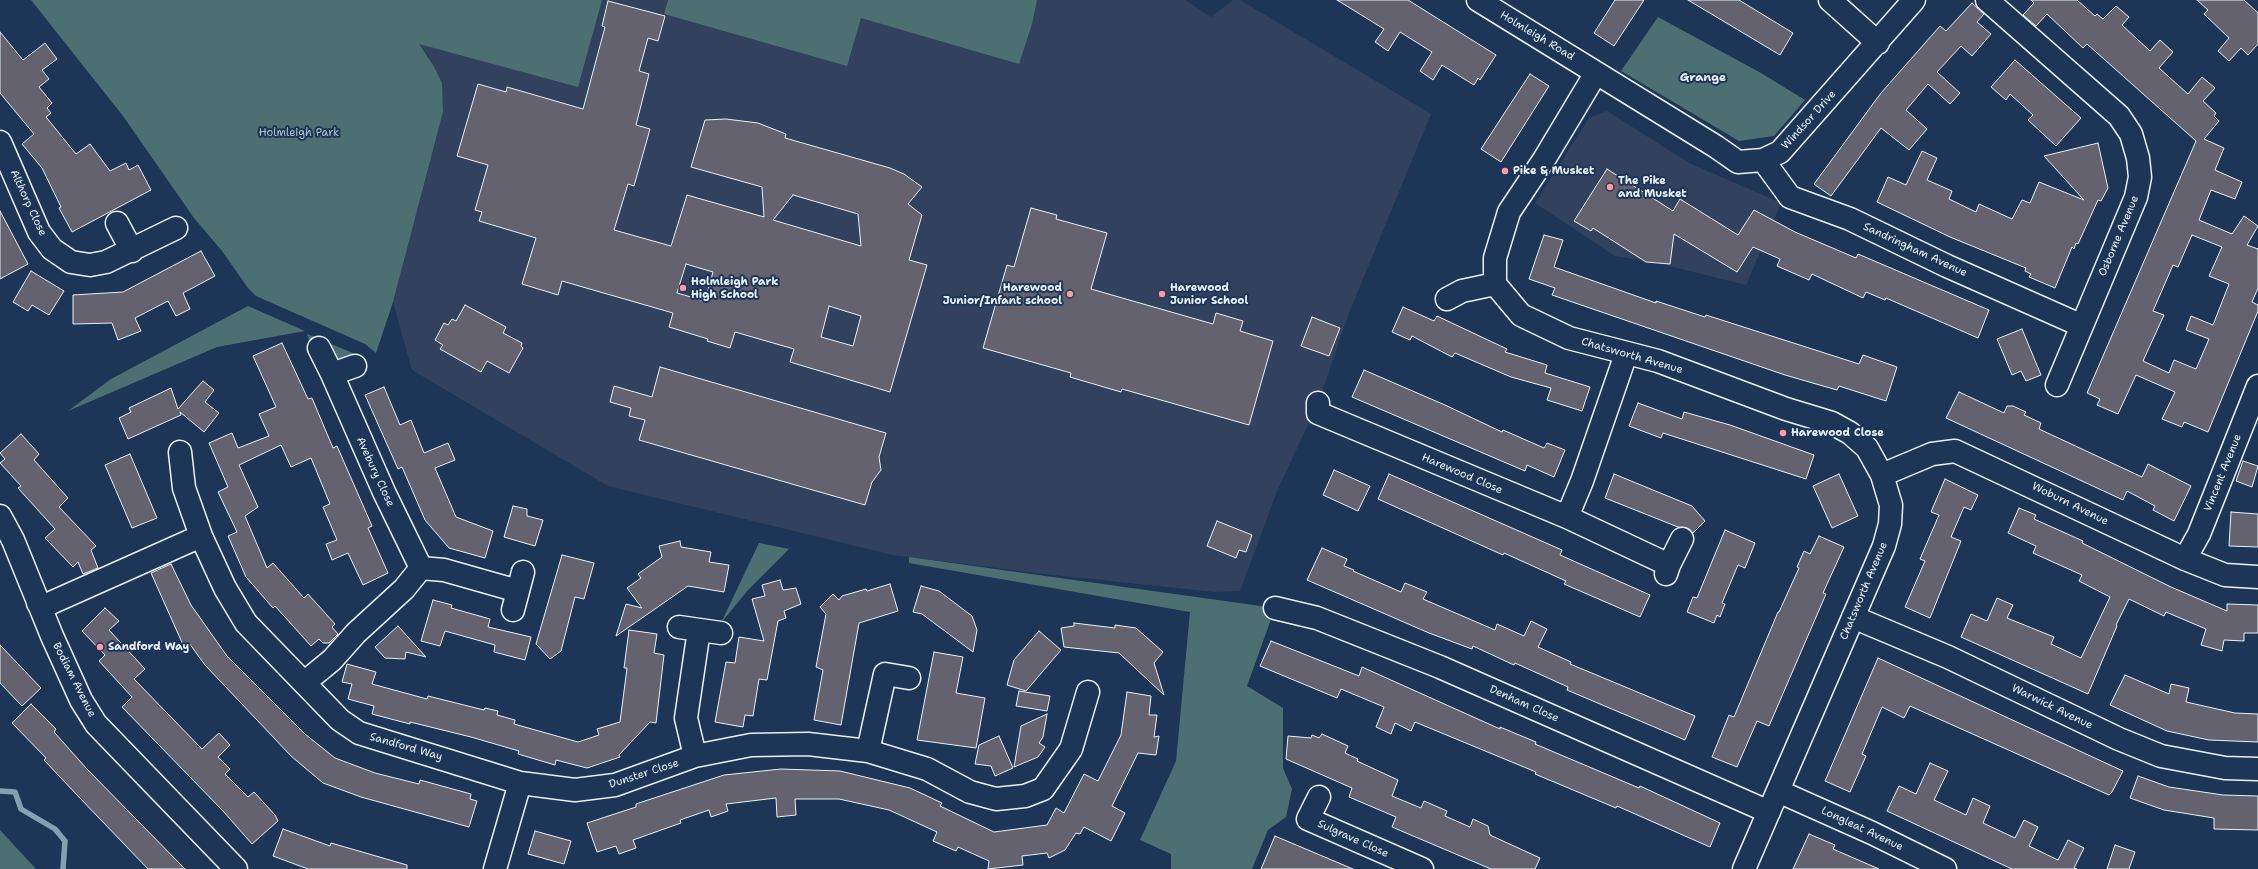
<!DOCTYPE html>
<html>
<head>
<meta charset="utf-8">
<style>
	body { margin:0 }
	canvas { display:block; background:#1d3557 }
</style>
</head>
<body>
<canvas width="2258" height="869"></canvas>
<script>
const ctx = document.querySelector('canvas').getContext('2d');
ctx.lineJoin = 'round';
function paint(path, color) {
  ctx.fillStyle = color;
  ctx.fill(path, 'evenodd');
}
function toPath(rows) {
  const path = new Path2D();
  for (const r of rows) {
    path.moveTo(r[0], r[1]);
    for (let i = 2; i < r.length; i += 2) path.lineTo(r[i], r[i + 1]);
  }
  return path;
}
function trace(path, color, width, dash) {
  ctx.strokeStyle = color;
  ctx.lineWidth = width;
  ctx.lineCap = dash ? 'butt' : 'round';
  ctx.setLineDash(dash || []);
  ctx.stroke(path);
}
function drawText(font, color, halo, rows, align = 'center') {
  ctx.font = font + ' "Shantell Sans",sans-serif';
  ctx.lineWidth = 4;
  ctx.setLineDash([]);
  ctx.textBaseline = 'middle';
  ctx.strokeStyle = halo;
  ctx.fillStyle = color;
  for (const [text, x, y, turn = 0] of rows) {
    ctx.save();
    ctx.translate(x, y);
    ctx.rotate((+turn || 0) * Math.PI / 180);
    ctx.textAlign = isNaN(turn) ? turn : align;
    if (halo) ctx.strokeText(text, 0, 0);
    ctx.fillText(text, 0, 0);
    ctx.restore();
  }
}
paint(toPath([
	[346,0,1185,0,1211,17,1233,0,1240,0,1431,114,1349,313,1318,403,1277,491,1240,591,1215,592,1053,575,893,555,608,486,412,370,393,302,443,112,441,83,427,55],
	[1607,111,1689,163,1781,203,1746,285,1653,262,1615,256,1535,203,1589,118]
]), '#32425e');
paint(toPath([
	[31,0,602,0,578,87,419,44,433,65,442,83,443,112,393,302,376,353,365,344,256,296,248,288,222,251,194,218,123,116],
	[668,0,1037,0,1032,24,1019,64,861,18,847,66,664,14],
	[1658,17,1761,73,1805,100,1774,136,1739,141,1621,71],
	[248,306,305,331,217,347,68,411,111,379],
	[307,334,360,356,349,361,337,362,313,350],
	[759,543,789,549,748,590,721,623],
	[909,557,1275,608,1247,686,1283,708,1283,768,1292,789,1286,817,1268,830,1252,869,1171,869,1171,854,1140,840,1176,761,1190,612,909,563],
	[0,830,36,869,0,869]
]), '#4c6f71');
trace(toPath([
	[0,791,15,792,21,809,55,829,65,841,63,869]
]), '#83a1b2', 5.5);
const building = toPath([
	[1337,0,1408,0,1496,55,1480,80,1478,78,1474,85,1442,65,1433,80,1420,71,1432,52,1400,32,1388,51,1375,42,1384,29,1337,0],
	[1615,0,1644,0,1614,46,1594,33,1615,0],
	[1688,0,1739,0,1793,33,1780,55,1688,0],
	[2031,0,2077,0,2095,16,2097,14,2103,19,2116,6,2129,17,2122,25,2150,51,2160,40,2173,52,2159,68,2188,94,2202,77,2215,88,2203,101,2216,113,2214,116,2219,121,2204,139,2224,148,2215,170,2242,182,2235,199,2211,190,2199,220,2232,234,2244,216,2258,226,2247,245,2258,249,2258,288,2252,302,2258,305,2258,311,2208,432,2184,422,2182,427,2162,419,2175,392,2136,375,2118,414,2097,405,2100,399,2087,393,2196,141,2087,44,2083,48,2047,14,2036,26,2023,15,2034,3,2031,0],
	[2192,235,2222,247,2209,276,2229,284,2213,325,2191,316,2186,330,2209,339,2196,369,2174,360,2169,373,2143,361,2164,315,2153,311,2173,265,2178,267,2192,235],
	[2197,0,2244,0,2258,13,2258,44,2248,55,2241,48,2229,61,2218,51,2229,38,2204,14,2208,10,2197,0],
	[608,1,665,16,658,41,648,38,639,71,649,74,636,125,650,129,634,186,628,184,614,230,671,246,687,195,764,217,762,187,691,167,705,120,726,119,758,123,786,134,785,138,890,168,904,174,922,187,908,204,922,215,909,260,927,265,890,392,790,362,794,349,735,332,730,348,707,341,708,339,669,327,673,313,562,281,558,295,522,284,536,238,479,221,482,212,475,210,488,165,457,156,478,84,506,92,507,87,583,109,605,27,602,26,608,1],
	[793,195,858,214,861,246,773,220,793,195],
	[686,264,713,272,705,301,677,293,686,264],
	[829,306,861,316,853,346,821,337,829,306],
	[1972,3,1984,14,1977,22,1991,34,1972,56,1961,46,1937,72,1960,93,1950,104,1928,84,1906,110,1927,129,1909,150,1881,128,1831,196,1814,184,1881,93,1940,26,1946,31,1972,3],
	[0,32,23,60,45,43,57,59,42,70,49,79,39,87,52,103,47,108,51,113,46,117,76,154,90,144,110,171,126,163,129,170,138,165,151,190,72,232,59,208,61,207,42,168,22,144,34,134,0,93,0,32],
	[2015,60,2081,118,2056,146,2028,120,2033,115,2010,94,2006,100,1991,87,2015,60],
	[1530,74,1549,86,1501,162,1481,149,1530,74],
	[2098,143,2108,188,2101,201,2098,200,2078,244,2076,243,2074,249,2072,247,2055,288,2029,277,2031,274,2025,271,2026,268,1950,237,1877,202,1888,177,1906,185,1922,151,1937,158,1927,180,1952,191,1949,199,1976,212,1979,204,2012,219,2022,200,2030,203,2039,182,2084,200,2044,156,2098,143],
	[1607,169,1673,211,1680,199,1738,235,1754,210,1795,232,1856,258,1858,254,1989,310,1978,338,1886,298,1885,300,1866,292,1863,298,1812,274,1809,280,1777,266,1780,259,1753,247,1737,272,1674,234,1670,264,1646,262,1593,228,1591,231,1574,221,1607,169],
	[1031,208,1057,215,1056,219,1107,233,1091,289,1213,324,1216,313,1243,321,1240,331,1273,341,1249,425,1122,389,1121,392,1070,377,1071,373,983,348,1007,265,1014,267,1031,208],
	[0,211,28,264,0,279,0,211],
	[1544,235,1563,240,1554,267,1656,303,1656,301,1705,317,1706,315,1859,364,1863,355,1897,367,1886,401,1839,386,1837,390,1785,375,1552,295,1555,288,1529,279,1544,235],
	[201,251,215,276,183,293,190,309,176,316,168,301,135,318,141,331,118,340,112,323,73,324,73,295,123,292,201,251],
	[31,271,64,291,49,315,32,305,28,311,13,302,31,271],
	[465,305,506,327,503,333,522,343,521,346,523,348,509,373,487,361,481,372,440,349,443,345,435,340,444,323,448,325,452,319,456,321,465,305],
	[1403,307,1434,321,1437,316,1507,349,1505,352,1547,365,1545,373,1590,387,1582,411,1547,400,1551,388,1511,377,1455,353,1452,357,1412,336,1410,340,1392,332,1403,307],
	[1312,317,1340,328,1329,356,1301,346,1312,317],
	[2022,329,2041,375,2026,381,2021,371,2012,375,1997,339,2022,329],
	[282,343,308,399,312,398,333,448,337,446,372,526,368,528,388,573,363,585,348,553,332,560,326,544,337,540,323,507,330,504,311,458,291,467,281,445,239,465,258,507,245,516,267,568,273,563,304,598,308,594,335,624,332,627,338,634,329,643,323,643,319,639,311,646,275,606,273,608,246,577,228,536,237,532,218,492,228,487,209,443,232,433,238,448,269,436,259,414,276,407,253,356,282,343],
	[660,367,886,433,879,457,881,470,872,482,865,505,639,440,645,420,629,416,631,408,610,402,614,386,652,397,660,367],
	[1364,370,1445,405,1502,432,1503,430,1544,448,1547,443,1565,450,1554,477,1527,465,1525,471,1352,397,1364,370],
	[203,381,214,390,205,402,219,413,204,432,180,412,181,415,128,439,119,418,131,412,129,408,171,388,178,409,203,381],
	[384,387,400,425,411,420,424,453,448,443,455,460,435,468,456,517,493,531,485,558,449,548,425,520,402,467,398,469,365,395,384,387],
	[1959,392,2004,413,2007,406,2013,406,2026,412,2024,415,2041,423,2039,429,2142,477,2148,464,2191,486,2174,521,2153,510,2155,506,2127,491,2123,500,1946,418,1959,392],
	[1638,403,1682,419,1684,412,1730,425,1814,455,1806,479,1663,433,1661,438,1629,426,1638,403],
	[21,434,39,454,34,460,68,498,59,507,96,546,91,550,98,568,83,574,78,562,73,567,45,538,55,529,18,488,21,486,0,463,5,459,0,453,21,434],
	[130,454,157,518,132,528,105,465,130,454],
	[2243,461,2258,466,2252,487,2236,481,2243,461],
	[1334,470,1370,486,1358,511,1323,495,1334,470],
	[1389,474,1562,550,1560,555,1650,595,1640,617,1564,584,1566,581,1504,553,1503,555,1378,499,1389,474],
	[1614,474,1692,506,1705,521,1693,533,1687,528,1678,527,1605,498,1614,474],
	[1839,474,1858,516,1832,528,1813,486,1839,474],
	[1945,479,1978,495,1971,510,1964,507,1951,537,1961,541,1930,618,1905,607,1925,561,1920,559,1939,515,1931,512,1945,479],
	[513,506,527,509,527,516,543,520,535,546,504,537,513,506],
	[2019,508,2036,515,2034,519,2083,541,2082,543,2171,587,2227,611,2227,604,2258,605,2258,633,2244,633,2244,641,2224,640,2222,651,2201,645,2206,629,2166,612,2164,616,2129,599,2116,625,2117,626,2088,694,1961,637,1971,614,1987,621,1997,598,2013,605,2007,618,2054,637,2051,644,2081,658,2110,597,2079,581,2082,575,2033,553,2036,546,2008,533,2019,508],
	[2231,512,2258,514,2258,547,2229,546,2231,512],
	[1217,521,1252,535,1246,552,1239,550,1236,558,1207,546,1217,521],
	[1725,530,1755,543,1745,568,1738,565,1722,603,1725,604,1720,617,1717,615,1714,623,1687,612,1693,597,1697,598,1725,530],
	[1819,536,1844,547,1823,593,1826,594,1769,726,1757,721,1737,767,1712,757,1729,715,1734,717,1778,612,1779,612,1799,568,1797,567,1804,551,1810,554,1819,536],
	[680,541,681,547,711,552,709,562,729,565,724,592,688,586,616,636,626,604,642,608,627,588,641,578,638,574,662,557,659,546,680,541],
	[1322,548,1347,559,1344,566,1354,570,1353,571,1401,592,1405,583,1427,592,1423,599,1495,630,1497,624,1524,636,1531,621,1547,629,1538,647,1571,662,1570,664,1695,716,1685,740,1567,690,1568,687,1515,663,1514,665,1473,646,1472,649,1429,633,1307,580,1322,548],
	[562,555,594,563,584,599,575,597,561,651,550,659,536,644,562,555],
	[171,564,191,605,227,656,305,734,335,758,375,773,419,784,420,780,471,794,470,799,477,801,469,827,361,797,323,783,291,756,205,665,189,643,184,647,151,573,171,564],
	[780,580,783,590,796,588,801,604,784,611,786,618,778,621,767,680,759,679,753,716,745,715,743,727,715,722,726,662,735,663,739,637,764,641,752,599,765,596,762,585,780,580],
	[890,584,898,611,859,623,841,725,814,720,823,670,816,667,826,614,820,607,833,594,839,600,842,596,866,589,867,591,890,584],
	[921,586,939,591,972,616,977,630,973,652,922,614,913,612,921,586],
	[433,600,452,605,451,608,490,619,488,627,531,637,525,660,494,652,495,645,445,631,440,646,421,641,433,600],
	[105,608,119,621,109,630,145,669,134,679,202,749,219,733,230,745,218,757,230,769,225,774,248,797,254,792,275,815,278,821,252,844,223,811,122,707,132,697,99,661,105,655,82,631,105,608],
	[1074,623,1115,628,1115,625,1136,628,1163,652,1154,663,1164,695,1119,653,1064,647,1061,628,1074,626,1074,623],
	[398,626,426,657,406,652,405,659,385,658,375,647,398,626],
	[629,630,657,634,654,653,664,655,656,723,650,722,619,755,620,757,587,768,556,760,555,765,518,754,519,751,471,737,410,722,410,724,372,714,374,706,348,699,352,684,342,682,347,664,376,672,372,684,427,699,428,696,484,710,485,708,498,711,497,715,515,720,514,724,578,742,599,735,597,729,620,722,627,668,624,668,629,630],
	[1039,631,1061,650,1026,691,1007,685,1014,660,1039,631],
	[1271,641,1359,676,1362,667,1500,729,1500,727,1536,742,1535,744,1639,788,1640,786,1720,823,1710,847,1617,806,1616,808,1535,774,1536,772,1415,722,1411,731,1395,723,1391,734,1376,727,1384,707,1341,689,1337,698,1260,666,1271,641],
	[0,645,41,688,22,706,0,683,0,645],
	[934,652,963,657,956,693,985,698,976,748,917,740,934,652],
	[1878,658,2123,771,2112,792,2109,795,1910,706,1904,718,1882,707,1862,754,1866,756,1850,792,1825,781,1878,658],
	[2125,675,2169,694,2171,684,2189,688,2186,702,2235,713,2258,714,2258,742,2209,740,2167,731,2110,705,2125,675],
	[1019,691,1050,696,1047,711,1016,706,1019,691],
	[1127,692,1151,696,1149,715,1157,715,1154,737,1159,736,1156,755,1138,753,1112,806,1125,813,1111,841,1084,827,1080,834,1076,833,1065,850,1049,858,1047,853,1022,856,1023,865,988,869,989,861,958,847,956,851,933,841,937,832,889,810,839,799,795,799,796,815,777,817,776,798,726,804,728,811,711,817,709,810,680,820,681,823,633,840,636,848,619,854,616,846,597,852,587,823,636,807,636,804,651,799,724,775,781,769,840,771,910,788,942,803,940,806,994,832,1047,825,1056,808,1064,813,1084,774,1098,781,1121,735,1127,692],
	[31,704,56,729,54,732,86,768,185,869,148,869,77,795,44,760,46,758,12,723,31,704],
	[1047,714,1043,737,1039,743,1045,747,1038,757,1014,767,1021,726,1047,714],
	[1322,734,1348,746,1345,753,1358,759,1357,761,1398,780,1392,796,1421,808,1424,801,1447,811,1445,816,1470,827,1473,819,1488,826,1490,835,1540,858,1535,869,1491,869,1392,827,1396,817,1349,797,1352,788,1286,759,1288,736,1311,738,1312,735,1319,738,1322,734],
	[999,736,1013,768,995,776,991,766,975,764,979,745,999,736],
	[1930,763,1948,771,1934,800,1966,815,1973,798,1990,806,1983,823,2015,838,2024,820,2038,827,2029,846,2058,860,2068,840,2084,848,2074,868,2077,869,2012,869,1887,811,1899,786,1916,794,1930,763],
	[2138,776,2169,787,2223,795,2258,796,2258,830,2214,829,2214,818,2164,810,2130,798,2138,776],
	[283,829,330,846,331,843,407,865,407,869,308,869,273,856,283,829],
	[535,831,571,841,564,864,528,854,535,831],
	[1809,834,1835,845,1833,849,1879,869,1793,869,1809,834],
	[1275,836,1353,869,1261,869,1275,836],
	[2115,845,2135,852,2129,869,2107,869,2115,845]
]);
paint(building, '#64626e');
trace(building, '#e8f1f8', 1);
const minor = toPath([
	[1478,0,1715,146,1738,162,1763,160,1780,152,1914,0],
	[1830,0,1878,43],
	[1987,0,2119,116,2131,134,2138,158,2140,177,2136,197,2057,385],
	[1596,73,1545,158,1509,212,1495,258,1495,284,1521,315,1569,338,1658,361,1786,409,1832,423,1850,433,1867,448,1882,475,1891,505,1890,524,1884,546,1744,869],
	[0,142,39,232,52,249,71,262,90,265,106,262,176,228],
	[1763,160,1790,197,1850,219,1947,266,2080,325],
	[117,223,132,251],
	[1447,299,1462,291,1495,284],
	[319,348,332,374,355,366],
	[332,374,384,492,421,568,444,570,518,591],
	[1318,403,1318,413,1567,517,1669,565],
	[180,452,184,488,201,536,225,588,246,623,340,720,359,733,520,783,575,790,615,785,695,756,751,745,808,744,868,751,927,769,970,792,996,799,1025,796,1043,789,1071,749,1088,692],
	[1882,475,1932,454,1955,451,2185,559,2225,575,2258,577],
	[0,516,13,540,52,636,81,700,96,724,236,869],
	[1567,517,1582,481,1626,354],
	[2185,559,2199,534,2258,386],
	[1666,574,1669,565,1682,539],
	[38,603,44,606,201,536],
	[1275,608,1317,618,1440,667,1769,812],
	[513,610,523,572],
	[1853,617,1948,657,2119,739,2161,756,2225,768,2258,769],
	[679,627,721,633],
	[304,683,332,660,356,633,404,589,421,568],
	[868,751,885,674,909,678],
	[695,756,686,718,699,630],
	[1778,791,1872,833,1945,869],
	[1319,797,1308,819,1422,869],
	[495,869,520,783]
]);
trace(minor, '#e8f1f8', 25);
trace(minor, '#1d3557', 22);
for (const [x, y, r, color] of [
	[1505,171,4,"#ff9aa2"],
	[1610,187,4,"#ff9aa2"],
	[683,288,4,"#ff9aa2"],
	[1070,294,4,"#ff9aa2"],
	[1162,294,4,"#ff9aa2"],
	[1783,433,4,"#ff9aa2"],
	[100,647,4,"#ff9aa2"]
]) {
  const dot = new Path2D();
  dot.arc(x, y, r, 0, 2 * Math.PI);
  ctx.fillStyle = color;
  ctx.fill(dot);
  trace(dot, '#1d3557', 1.5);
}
drawText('11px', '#e8f1f8', '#1d3557', [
	["Holmleigh Road",1537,36,31],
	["Windsor Drive",1809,120,-48],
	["Althorp Close",28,203,65],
	["Osborne Avenue",2119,236,-67],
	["Sandringham Avenue",1915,250,25],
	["Chatsworth Avenue",1632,356,16],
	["Avebury Close",375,472,65],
	["Vincent Avenue",2223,473,-68],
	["Harewood Close",1462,474,23],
	["Woburn Avenue",2070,504,26],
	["Chatsworth Avenue",1864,591,-67],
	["Bodiam Avenue",74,680,63],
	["Denham Close",1524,704,24],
	["Warwick Avenue",2052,707,26],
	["Sandford Way",406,747,16],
	["Dunster Close",644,774,-18],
	["Longleat Avenue",1862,829,25],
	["Sulgrave Close",1353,839,24]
]);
drawText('11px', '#b1c4c9', '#1d3557', [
	["Holmleigh Park",299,133]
]);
drawText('bold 11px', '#e8f1f8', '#1d3557', [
	["Pike & Musket",1513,171],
	["The Pike",1618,181],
	["and Musket",1618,194],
	["Holmleigh Park",691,282],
	["High School",691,295],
	["Harewood",1062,288,"right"],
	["Junior/Infant school",1062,301,"right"],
	["Harewood",1170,288],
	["Junior School",1170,301],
	["Harewood Close",1791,433],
	["Sandford Way",108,647]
], 'left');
drawText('bold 12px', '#e8f1f8', '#1d3557', [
	["Grange",1703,78]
]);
</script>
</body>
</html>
